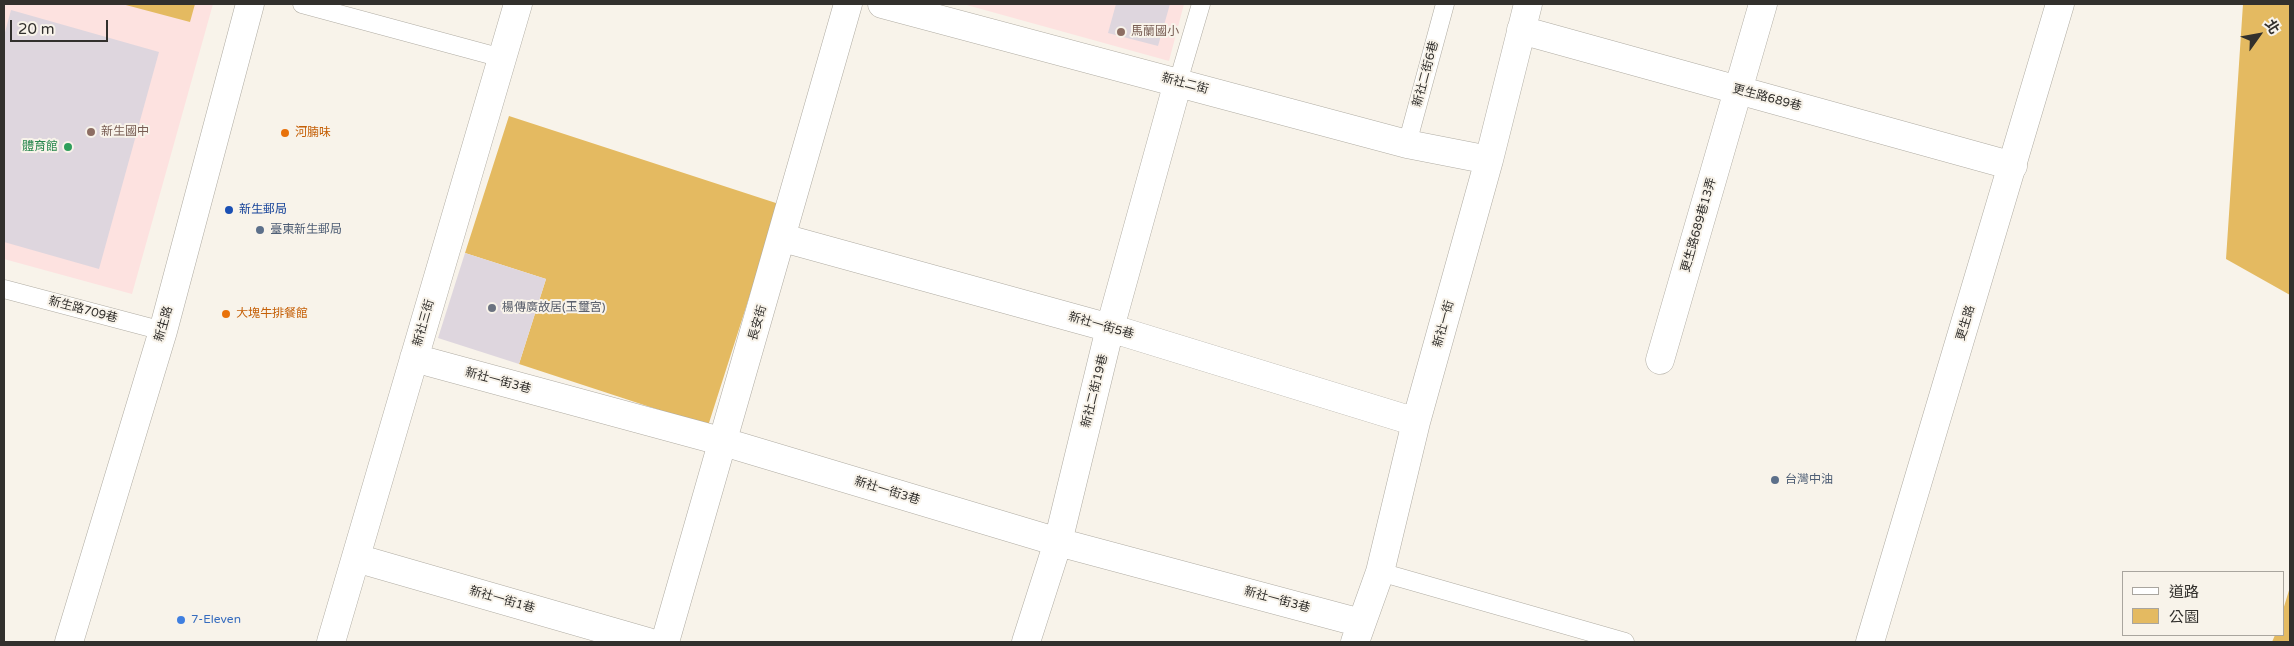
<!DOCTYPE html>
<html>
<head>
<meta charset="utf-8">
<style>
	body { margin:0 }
	#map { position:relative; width:2294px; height:646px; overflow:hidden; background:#f8f3ea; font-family:"Varela Round","Noto Sans TC",sans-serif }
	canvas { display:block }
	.frame { position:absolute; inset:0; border:5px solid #32302d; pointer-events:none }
	.legend { position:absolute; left:2122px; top:571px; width:162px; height:65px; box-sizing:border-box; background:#f8f3ea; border:1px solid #a9a59e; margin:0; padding:6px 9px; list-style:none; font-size:15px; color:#32302d }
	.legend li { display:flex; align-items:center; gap:10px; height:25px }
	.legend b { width:25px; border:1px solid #a9a59e }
	.north { position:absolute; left:2234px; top:10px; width:50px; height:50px; -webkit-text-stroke:4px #f8f3ea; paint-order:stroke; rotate:58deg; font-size:14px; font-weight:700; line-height:20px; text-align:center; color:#32302d }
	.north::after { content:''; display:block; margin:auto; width:18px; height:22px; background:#32302d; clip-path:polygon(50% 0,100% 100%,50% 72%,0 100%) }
	.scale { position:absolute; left:10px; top:20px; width:98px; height:22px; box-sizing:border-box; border:2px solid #32302d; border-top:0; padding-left:6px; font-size:15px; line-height:18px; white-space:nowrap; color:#32302d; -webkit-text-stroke:4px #f8f3ea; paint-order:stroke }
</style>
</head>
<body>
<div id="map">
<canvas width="2294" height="646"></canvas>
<div class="frame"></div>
<ul class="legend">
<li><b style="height:6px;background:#fff"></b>道路</li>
<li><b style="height:14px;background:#e4ba61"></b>公園</li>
</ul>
<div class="north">北</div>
<div class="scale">20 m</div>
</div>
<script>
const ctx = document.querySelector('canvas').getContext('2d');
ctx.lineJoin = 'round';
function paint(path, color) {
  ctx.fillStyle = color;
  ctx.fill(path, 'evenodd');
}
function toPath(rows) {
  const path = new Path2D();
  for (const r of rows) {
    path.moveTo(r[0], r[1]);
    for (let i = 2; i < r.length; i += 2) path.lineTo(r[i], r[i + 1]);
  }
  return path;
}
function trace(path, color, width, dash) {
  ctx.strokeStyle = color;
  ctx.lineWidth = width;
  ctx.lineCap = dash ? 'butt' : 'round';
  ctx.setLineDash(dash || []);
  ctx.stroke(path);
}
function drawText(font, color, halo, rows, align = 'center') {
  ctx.font = font + ' "Varela Round","Noto Sans TC",sans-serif';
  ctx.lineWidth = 4;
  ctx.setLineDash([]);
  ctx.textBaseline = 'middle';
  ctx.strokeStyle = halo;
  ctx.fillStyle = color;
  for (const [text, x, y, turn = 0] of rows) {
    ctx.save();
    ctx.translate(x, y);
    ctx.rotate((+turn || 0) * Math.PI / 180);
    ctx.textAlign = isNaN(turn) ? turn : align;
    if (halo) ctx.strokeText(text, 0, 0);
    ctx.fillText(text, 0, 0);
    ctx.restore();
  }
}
paint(toPath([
	[4,4,213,4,132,294,4,259],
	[963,4,1184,4,1169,61]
]), '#fde2e0');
paint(toPath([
	[122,4,195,4,190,22],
	[2243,4,2290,4,2290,295,2226,259],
	[509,116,779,204,708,426,519,364,546,279,465,253],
	[2290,587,2290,642,2272,642,2275,635,2283,635,2283,610]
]), '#e4ba61');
paint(toPath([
	[1116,4,1170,4,1158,46,1108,33],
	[11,10,159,52,99,269,4,242,4,36],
	[465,253,546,279,519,364,438,338]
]), '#ded6de');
const service = toPath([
	[302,4,502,58],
	[1178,82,1201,4],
	[1407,144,1445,4],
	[4,289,163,331],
	[1380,572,1625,642]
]);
const minor = toPath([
	[882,4,1407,144,1489,160],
	[1521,30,2013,166],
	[783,238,1110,328,1416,422],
	[414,358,724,442,1058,542,1361,623],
	[1660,360,1763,4],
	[356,558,648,642],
	[331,642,518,4],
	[665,642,848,4],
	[1026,642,1058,542,1110,328,1178,82],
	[1355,642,1380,572,1416,422,1489,160,1528,4]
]);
const tertiary = toPath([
	[69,642,163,331,250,4],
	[1870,642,2060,4]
]);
trace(service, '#b0aca3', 19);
trace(minor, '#b0aca3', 29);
trace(tertiary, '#b0aca3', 29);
trace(service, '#fff', 18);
trace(minor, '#fff', 28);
trace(tertiary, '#fff', 28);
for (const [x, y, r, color] of [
	[1121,32,5,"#8d6e63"],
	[91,132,5,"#8d6e63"],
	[285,133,5,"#e8710a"],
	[68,147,5,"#2e9e5b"],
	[229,210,5,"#1a4fb4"],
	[260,230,5,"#5c6f8a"],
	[492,308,5,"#6b7280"],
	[226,314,5,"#e8710a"],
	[1775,480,5,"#5c6f8a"],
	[181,620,5,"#3f7fe0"]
]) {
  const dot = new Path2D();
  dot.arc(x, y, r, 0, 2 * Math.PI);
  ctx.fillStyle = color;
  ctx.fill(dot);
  trace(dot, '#f8f3ea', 2);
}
drawText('12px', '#785e54', '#f8f3ea', [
	["馬蘭國小",1131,32],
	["新生國中",101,132]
], 'left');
drawText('12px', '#32302d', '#f8f3ea', [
	["新社二街6巷",1426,74,-75],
	["新社二街",1185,84,15],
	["更生路689巷",1767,98,15],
	["更生路689巷13弄",1699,225,-74],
	["新生路709巷",83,310,15],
	["新社三街",424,323,-74],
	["長安街",758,323,-74],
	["更生路",1966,323,-73],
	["新生路",164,324,-74],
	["新社一街",1444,324,-75],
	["新社一街5巷",1101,326,16],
	["新社一街3巷",498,381,15],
	["新社二街19巷",1095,391,-76],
	["新社一街3巷",887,491,17],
	["新社一街1巷",502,600,16],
	["新社一街3巷",1277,600,15]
]);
drawText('12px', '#c56008', '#f8f3ea', [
	["河腩味",295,133],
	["大塊牛排餐館",236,314]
], 'left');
drawText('12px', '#27864d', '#f8f3ea', [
	["體育館",58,147]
], 'right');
drawText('12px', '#164399', '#f8f3ea', [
	["新生郵局",239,210]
], 'left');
drawText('12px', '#4e5e75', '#f8f3ea', [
	["臺東新生郵局",270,230],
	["台灣中油",1785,480]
], 'left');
drawText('12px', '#5b616d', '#f8f3ea', [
	["楊傳廣故居(玉璽宮)",502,308]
], 'left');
drawText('12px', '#366cbe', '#f8f3ea', [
	["7-Eleven",191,620]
], 'left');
</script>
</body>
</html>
